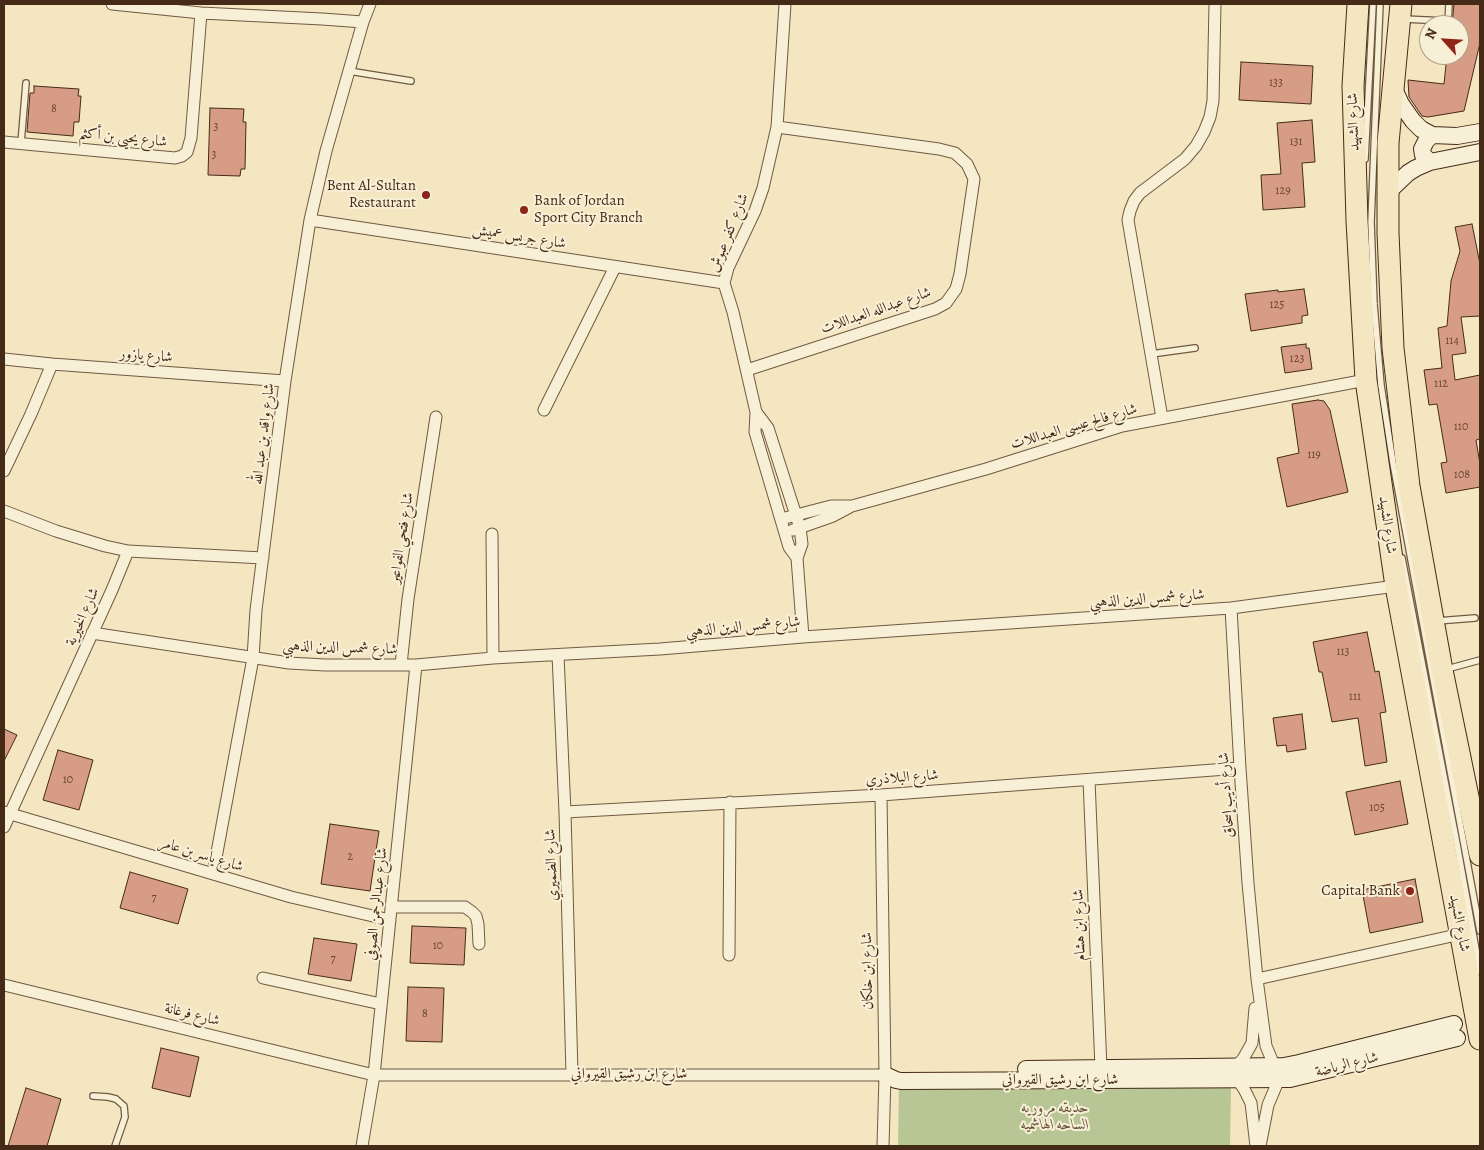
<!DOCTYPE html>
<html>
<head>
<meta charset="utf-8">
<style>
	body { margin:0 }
	#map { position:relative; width:1484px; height:1150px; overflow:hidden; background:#f3e6c0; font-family:Alegreya,serif }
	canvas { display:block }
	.frame { position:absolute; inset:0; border:5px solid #462a18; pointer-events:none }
	.north { position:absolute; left:1419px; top:15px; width:50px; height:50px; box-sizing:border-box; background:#f7efd6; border:1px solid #b0a08a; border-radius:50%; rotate:296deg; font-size:14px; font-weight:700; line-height:20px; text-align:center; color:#462a18 }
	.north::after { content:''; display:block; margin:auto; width:18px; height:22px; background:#8f2418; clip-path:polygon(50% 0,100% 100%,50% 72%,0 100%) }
</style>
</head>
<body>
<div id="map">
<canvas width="1484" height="1150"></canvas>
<div class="frame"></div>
<div class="north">N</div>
</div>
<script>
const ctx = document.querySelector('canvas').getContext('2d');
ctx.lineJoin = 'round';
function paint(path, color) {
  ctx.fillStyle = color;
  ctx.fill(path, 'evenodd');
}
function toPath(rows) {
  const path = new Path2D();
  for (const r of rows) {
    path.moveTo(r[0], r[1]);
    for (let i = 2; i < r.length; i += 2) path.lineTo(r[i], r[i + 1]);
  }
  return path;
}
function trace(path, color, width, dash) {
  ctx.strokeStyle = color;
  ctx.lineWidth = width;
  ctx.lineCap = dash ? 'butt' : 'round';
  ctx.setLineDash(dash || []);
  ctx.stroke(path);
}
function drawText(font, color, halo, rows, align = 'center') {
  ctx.font = font + ' Alegreya,Amiri,serif';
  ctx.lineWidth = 4;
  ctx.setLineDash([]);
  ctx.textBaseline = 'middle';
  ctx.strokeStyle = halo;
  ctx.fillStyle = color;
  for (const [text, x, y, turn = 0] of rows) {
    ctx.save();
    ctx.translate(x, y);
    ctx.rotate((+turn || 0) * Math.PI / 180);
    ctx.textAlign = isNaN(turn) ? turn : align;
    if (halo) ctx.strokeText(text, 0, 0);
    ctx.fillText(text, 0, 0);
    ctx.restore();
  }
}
paint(toPath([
	[899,1085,1231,1088,1230,1146,898,1146]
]), '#b8c695');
const building = toPath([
	[1454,4,1480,4,1480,43,1464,111,1428,117,1422,116,1409,97,1408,80,1444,84,1447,55,1459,55,1459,25,1452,25,1454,4],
	[1241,62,1313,66,1311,104,1239,100,1241,62],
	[34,86,79,89,78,96,81,96,79,122,74,122,73,136,27,132,30,93,34,93,34,86],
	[210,108,244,109,243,122,246,122,245,169,241,169,240,176,208,175,210,108],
	[1312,120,1315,162,1302,163,1305,207,1263,210,1261,175,1281,174,1277,123,1312,120],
	[1472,224,1480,264,1480,316,1461,317,1466,353,1452,355,1455,380,1480,375,1480,439,1476,440,1480,464,1480,487,1446,493,1441,463,1447,462,1437,404,1429,405,1424,370,1442,368,1438,328,1447,326,1451,281,1460,251,1455,227,1472,224],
	[1304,289,1308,315,1302,316,1302,323,1251,331,1245,294,1278,290,1278,292,1304,289],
	[1306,344,1306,348,1309,348,1312,369,1285,373,1281,347,1306,344],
	[1318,400,1324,401,1330,410,1348,492,1287,507,1277,458,1299,453,1292,404,1318,400],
	[1367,632,1375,672,1379,671,1386,712,1380,713,1387,762,1365,766,1358,718,1332,722,1322,672,1319,672,1313,642,1367,632],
	[1302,714,1306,749,1287,752,1286,745,1277,746,1273,718,1302,714],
	[4,729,17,735,4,761,4,729],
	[58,750,93,760,79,810,43,800,58,750],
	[1400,781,1408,824,1355,835,1346,792,1400,781],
	[330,824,379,831,370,891,321,884,330,824],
	[130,872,188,889,178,924,120,908,130,872],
	[1415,879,1423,922,1370,933,1362,890,1415,879],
	[412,926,466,928,464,965,410,963,412,926],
	[314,938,357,944,351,981,308,974,314,938],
	[408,987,444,988,442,1042,406,1041,408,987],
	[161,1048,199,1057,190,1097,152,1088,161,1048],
	[26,1088,61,1099,47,1146,8,1146,26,1088]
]);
paint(building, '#d69c85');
trace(building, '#462a18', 1);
const lane = toPath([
	[1380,4,1371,222,1374,304,1381,385,1393,463,1480,931],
	[1403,19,1448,21],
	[1448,23,1449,4],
	[349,71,411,81],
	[21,143,26,83],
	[1365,159,1373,4],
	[1151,354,1195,348],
	[1402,558,1457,844,1480,972],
	[1437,621,1475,618],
	[1447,669,1480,660],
	[93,1096,108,1097,116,1099,124,1106,125,1117,115,1146]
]);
const street = toPath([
	[112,4,201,13,322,19,363,22],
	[785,4,777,127,763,188,755,211,728,268,724,283,733,312,756,412,755,432,789,547,797,558],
	[4,142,175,158,182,156,187,152,191,138,201,13],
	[310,220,724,283],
	[4,359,52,364,285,381],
	[747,370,935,309,946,303,956,289,960,274,974,179,967,164,955,153,939,149,777,127],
	[544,410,615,267],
	[756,412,768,428,800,528,802,544,797,558,803,637],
	[1162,418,1128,220,1130,211,1134,201,1140,193,1185,159,1196,146,1204,132,1210,117,1213,101,1215,4],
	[4,471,31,414,52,364],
	[4,511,56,531,105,546,128,551,263,558],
	[781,519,831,506,852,506,986,469,1122,426,1366,380],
	[793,530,833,516,850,507],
	[492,534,493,658],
	[1231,608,1240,768,1248,883,1257,979,1266,1046,1274,1065],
	[92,633,289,663,325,665,416,665,493,658,660,649,803,637,1231,608,1396,586],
	[558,655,565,812,572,1074],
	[401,665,408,599,436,417],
	[1089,780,1101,1068],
	[881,795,885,1075,883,1146],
	[4,812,291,897,390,920],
	[565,812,881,795,1240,768],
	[4,827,112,590,128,551],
	[213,874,253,658,256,610,285,381,310,220,326,151,363,22,370,4],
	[392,907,465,907,472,912,476,916,478,924,479,944],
	[729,955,730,802],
	[263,978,381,1004],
	[1257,979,1461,934],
	[4,985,374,1075,885,1075],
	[1235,1067,1243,1059,1252,1043,1255,1008],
	[1237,1079,1244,1089,1251,1103,1256,1146],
	[362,1146,374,1075,416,665],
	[1260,1146,1268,1105,1279,1079]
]);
const secondary = toPath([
	[1394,86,1395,91,1401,104,1413,121,1421,129,1432,135,1457,136,1480,132],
	[1430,162,1423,155,1422,149,1426,141,1432,135],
	[1388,192,1408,173,1416,168,1430,162,1480,152],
	[1026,1069,1284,1066,1299,1063,1454,1024],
	[885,1075,896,1080,901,1081,1290,1079,1457,1038]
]);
const highway = toPath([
	[1358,4,1353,86,1357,221,1366,380,1396,586,1480,1039],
	[1401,4,1388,143,1388,233,1393,348,1409,486,1442,670,1480,855]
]);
trace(lane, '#715942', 8);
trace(street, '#715942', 13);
trace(secondary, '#462a18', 18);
trace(highway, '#462a18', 23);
trace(lane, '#f7efd6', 5.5);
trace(street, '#f7efd6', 11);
trace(secondary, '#f7efd6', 16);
trace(highway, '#f3e6c0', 21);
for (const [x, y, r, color] of [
	[426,195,5,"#8f2418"],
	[524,210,5,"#8f2418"],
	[1410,891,5,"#8f2418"]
]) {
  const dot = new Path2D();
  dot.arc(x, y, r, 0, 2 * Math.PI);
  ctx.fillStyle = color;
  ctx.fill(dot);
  trace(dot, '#f7efd6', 2);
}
drawText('12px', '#6a4633', null, [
	["133",1276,83],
	["8",54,109],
	["3",216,127],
	["131",1296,142],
	["3",214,155],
	["129",1283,191],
	["125",1277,305],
	["114",1452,341],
	["123",1297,359],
	["112",1441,384],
	["110",1461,427],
	["119",1314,455],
	["108",1462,475],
	["113",1343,652],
	["111",1355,697],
	["10",68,780],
	["105",1377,808],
	["2",350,857],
	["7",154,898],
	["10",438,946],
	["7",333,959],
	["8",425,1014]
]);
drawText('15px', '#462a18', '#f7efd6', [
	["شارع الشهيد",1354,122,-92],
	["شارع يحيى بن أكثم",123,138,6],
	["شارع كفر عبوش",729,233,-68],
	["شارع جريس عميش",519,237,9],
	["شارع عبدالله العبداللات",876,311,-19],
	["شارع يازور",146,356,4],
	["شارع فالح عيسى العبداللات",1074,427,-16],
	["شارع واقد بن عبد الله",264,434,-83],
	["شارع الشهيد",1387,525,82],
	["شارع فتحي الفواعير",402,538,-81],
	["شارع شمس الدين الذهبي",1147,599,-4],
	["شارع الخيرية",83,617,-66],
	["شارع شمس الدين الذهبي",743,627,-5],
	["شارع شمس الدين الذهبي",340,648,2],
	["شارع البلاذري",902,778,-4],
	["شارع أديب إسحاق",1227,795,-94],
	["شارع ياسر بن عامر",201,855,17],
	["شارع الضميري",552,865,-92],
	["شارع عبدالرحمن الصوفي",377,904,-84],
	["شارع الشهيد",1459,923,79],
	["شارع ابن هشام",1080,925,-92],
	["شارع ابن خلكان",868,971,-91],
	["شارع فرغانة",192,1015,14],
	["شارع الرياضة",1347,1065,-14],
	["شارع ابن رشيق القيرواني",629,1074],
	["شارع ابن رشيق القيرواني",1060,1080]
]);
drawText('15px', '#462a18', '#f7efd6', [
	["Bent Al-Sultan",416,186],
	["Restaurant",416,203],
	["Bank of Jordan",534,201,"left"],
	["Sport City Branch",534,218,"left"],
	["Capital Bank",1400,891]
], 'right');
drawText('italic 15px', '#625137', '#f7efd6', [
	["حديقه مروريه",1055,1108],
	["الساحه الهاشميه",1055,1125]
]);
</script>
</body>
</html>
